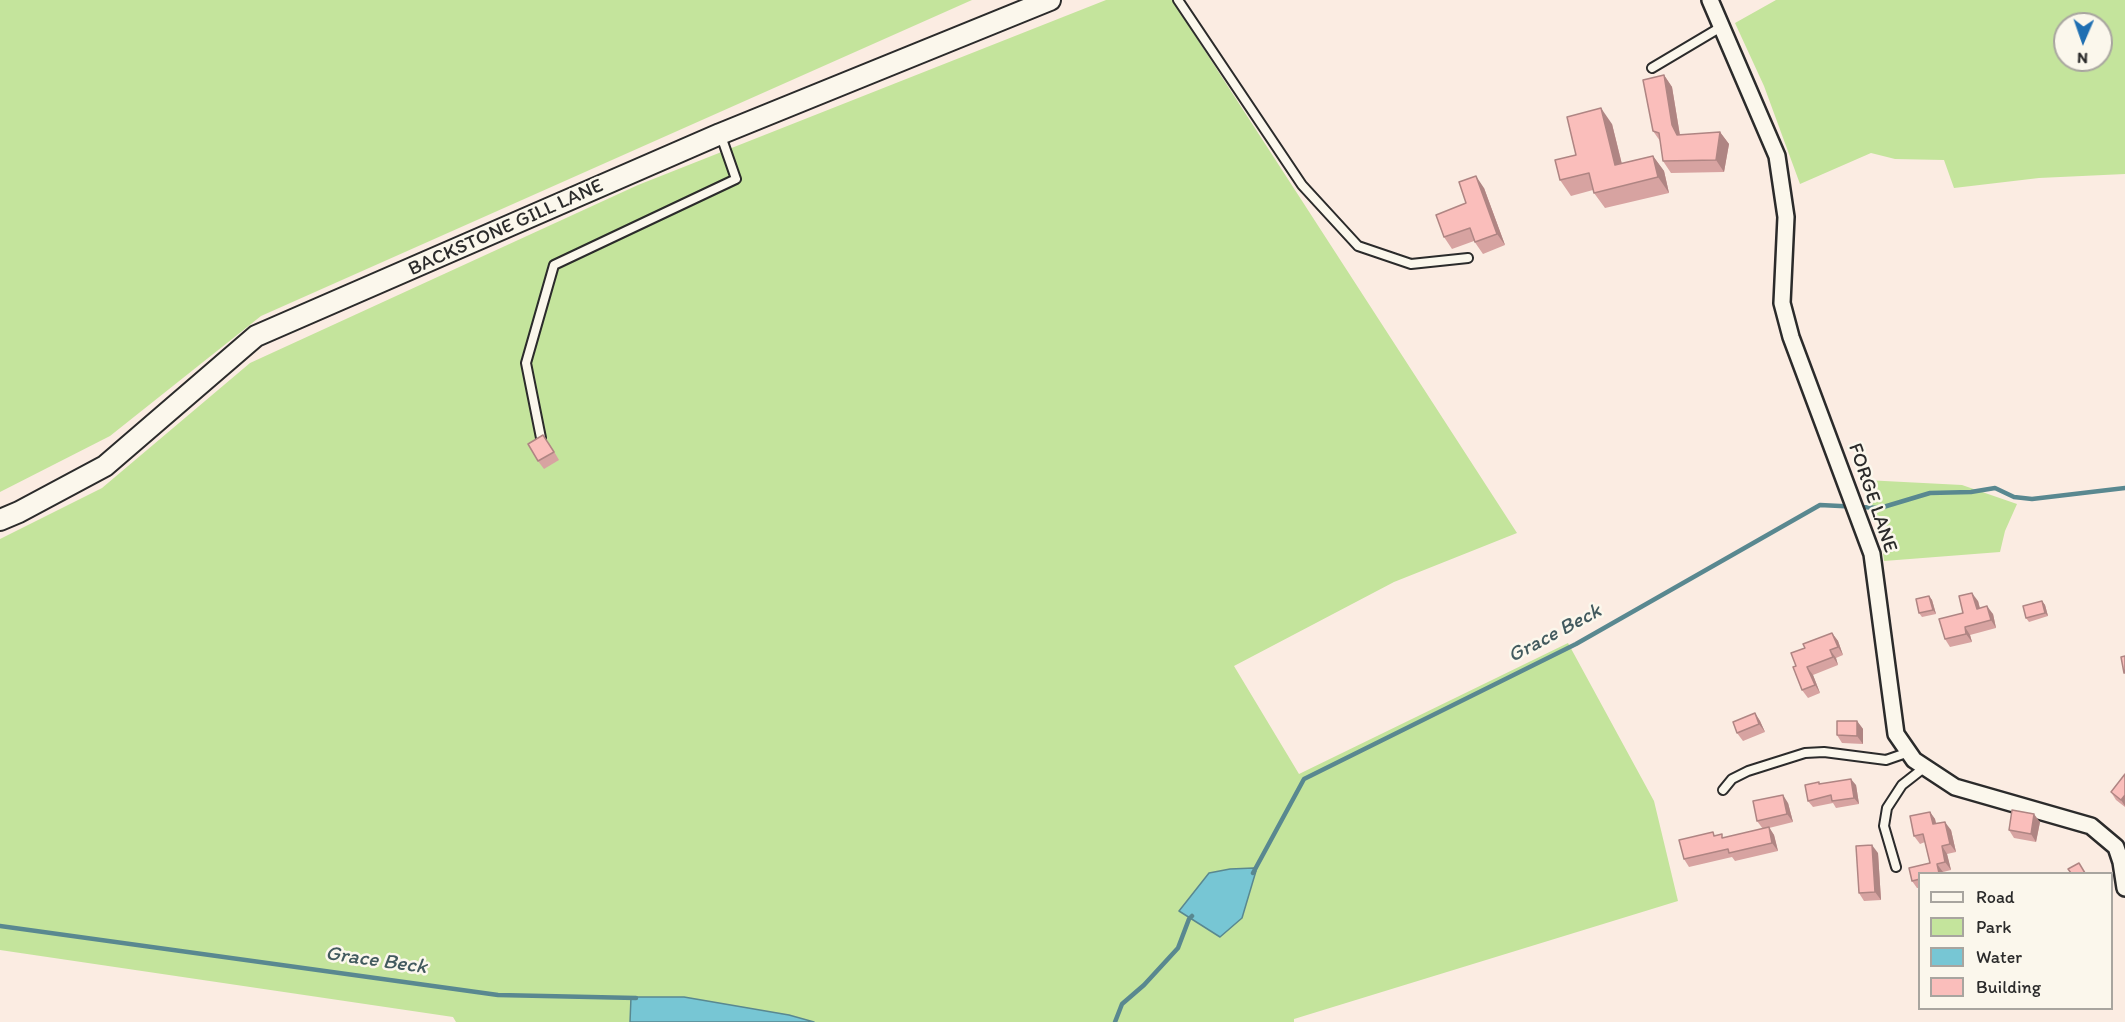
<!DOCTYPE html>
<html>
<head>
<meta charset="utf-8">
<style>
	body { margin:0 }
	#map { position:relative; width:2125px; height:1022px; overflow:hidden; background:#fbece2; font-family:Itim,sans-serif }
	canvas { display:block }
	.legend { position:absolute; left:1918px; top:872px; width:195px; height:138px; box-sizing:border-box; background:#fbf7ec; border:2px solid #a8a59f; margin:0; padding:8px 10px; list-style:none; font-size:18px; color:#2b2b2b }
	.legend li { display:flex; align-items:center; gap:12px; height:30px }
	.legend b { width:30px; border:2px solid #a8a59f }
	.north { position:absolute; left:2053px; top:12px; width:60px; height:60px; box-sizing:border-box; background:#fbf7ec; border:2px solid #a8a59f; border-radius:50%; rotate:182deg; font-size:16px; font-weight:700; line-height:24px; text-align:center; color:#2b2b2b }
	.north::after { content:''; display:block; margin:auto; width:21px; height:27px; background:#1f6fb2; clip-path:polygon(50% 0,100% 100%,50% 72%,0 100%) }
</style>
</head>
<body>
<div id="map">
<canvas width="2125" height="1022"></canvas>
<ul class="legend">
<li><b style="height:8px;background:#fbf7ec"></b>Road</li>
<li><b style="height:16px;background:#c4e49c"></b>Park</li>
<li><b style="height:16px;background:#77c6d4"></b>Water</li>
<li><b style="height:16px;background:#fabebb"></b>Building</li>
</ul>
<div class="north">N</div>
</div>
<script>
const ctx = document.querySelector('canvas').getContext('2d');
ctx.lineJoin = 'round';
function paint(path, color) {
  ctx.fillStyle = color;
  ctx.fill(path, 'evenodd');
}
function toPath(rows) {
  const path = new Path2D();
  for (const r of rows) {
    path.moveTo(r[0], r[1]);
    for (let i = 2; i < r.length; i += 2) path.lineTo(r[i], r[i + 1]);
  }
  return path;
}
function trace(path, color, width, dash) {
  ctx.strokeStyle = color;
  ctx.lineWidth = width;
  ctx.lineCap = dash ? 'butt' : 'round';
  ctx.setLineDash(dash || []);
  ctx.stroke(path);
}
function drawText(font, color, halo, rows, align = 'center') {
  ctx.font = font + ' Itim,sans-serif';
  ctx.lineWidth = 5;
  ctx.setLineDash([]);
  ctx.textBaseline = 'middle';
  ctx.strokeStyle = halo;
  ctx.fillStyle = color;
  for (const [text, x, y, turn = 0] of rows) {
    ctx.save();
    ctx.translate(x, y);
    ctx.rotate((+turn || 0) * Math.PI / 180);
    ctx.textAlign = isNaN(turn) ? turn : align;
    if (halo) ctx.strokeText(text, 0, 0);
    ctx.fillText(text, 0, 0);
    ctx.restore();
  }
}
paint(toPath([
	[0,0,972,0,261,316,110,436,0,492],
	[1106,0,1172,0,1517,533,1394,582,1234,666,1299,774,1568,643,1654,801,1678,901,1294,1019,1294,1022,456,1022,453,1017,0,950,0,539,102,488,250,363,638,185],
	[1776,0,2125,0,2125,174,2039,178,1954,188,1944,160,1895,159,1871,153,1800,184,1764,86,1735,23],
	[2065,24,2101,24,2101,60,2065,60],
	[1865,480,1962,485,2017,504,2005,531,2000,552,1884,561,1881,538]
]), '#c4e49c');
const water = toPath([
	[1254,868,1256,871,1242,918,1220,937,1179,911,1209,873,1230,869,1254,868],
	[631,997,684,997,789,1015,814,1022,630,1022,631,997]
]);
paint(water, '#77c6d4');
trace(water, '#598890', 1.5);
trace(toPath([
	[1253,873,1304,779,1576,644,1820,505,1880,508,1930,493,1971,492,1995,488,2014,497,2032,499,2125,488],
	[0,926,498,995,636,998],
	[1115,1022,1122,1004,1144,985,1178,948,1189,919,1192,916]
]), '#598890', 4.5);
const service = toPath([
	[1178,0,1302,185,1358,246,1411,264,1468,258],
	[1652,68,1721,27],
	[541,438,526,363,554,265,736,179,721,136],
	[1723,790,1732,779,1748,771,1805,753,1824,752,1886,760,1909,752],
	[1896,867,1884,826,1887,808,1902,785,1925,767]
]);
const minor = toPath([
	[1710,0,1777,156,1786,217,1782,303,1791,337,1872,554,1896,734,1914,760,1955,787,2091,826,2116,847,2121,862,2125,888]
]);
const tertiary = toPath([
	[0,520,19,512,105,466,256,336,720,134,1050,0]
]);
trace(service, '#2b2b2b', 12);
trace(minor, '#2b2b2b', 20);
trace(tertiary, '#2b2b2b', 24);
trace(service, '#fbf7ec', 8);
trace(minor, '#fbf7ec', 15);
trace(tertiary, '#fbf7ec', 20);
paint(toPath([
	[1664,75,1672,87,1680,135,1720,132,1729,144,1724,172,1671,173,1663,161,1660,141,1653,131],
	[1612,124,1622,164,1653,156,1664,171,1669,193,1605,208,1594,193,1593,190,1571,196,1560,180,1576,155],
	[1484,188,1505,245,1483,254,1474,241,1452,249,1444,237,1466,203],
	[549,443,559,460,544,469,538,461],
	[1929,596,1932,600,1936,614,1922,617,1919,613],
	[1978,601,1980,608,1993,614,1996,628,1970,635,1972,642,1950,647,1945,639,1963,613],
	[2042,601,2045,605,2048,616,2029,622,2026,618],
	[1832,633,1838,641,1843,655,1836,658,1838,665,1813,675,1820,693,1808,698,1802,690,1805,648],
	[1755,713,1760,721,1765,732,1743,741,1737,733],
	[1857,721,1863,729,1863,744,1842,743,1837,735],
	[2125,774,2125,807,2116,800,2111,792],
	[1820,784,1856,785,1859,804,1836,808,1833,803,1813,807,1808,801],
	[1788,803,1793,822,1769,828,1774,835,1778,851,1735,861,1732,857,1689,867,1684,859,1716,836,1724,838,1763,829,1757,821],
	[1930,812,1935,819,1936,824,1951,830,1956,852,1947,854,1951,870,1943,872,1943,873,1920,873,1920,888,1917,888,1912,881,1930,863,1925,842,1920,844,1914,836],
	[2040,822,2036,842,2014,838,2009,830],
	[1878,853,1881,900,1864,901,1859,893]
]), '#d7a3a1');
paint(toPath([
	[1664,75,1672,87,1680,136,1677,135,1672,125],
	[1601,108,1612,124,1626,181,1615,165],
	[1720,132,1729,144,1724,172,1716,160],
	[1653,156,1664,171,1669,193,1658,177],
	[1476,176,1484,188,1505,245,1497,234],
	[1972,593,1978,601,1982,617,1977,609],
	[1929,596,1932,600,1936,614,1933,610],
	[2042,601,2045,605,2048,616,2045,613],
	[1987,606,1993,614,1996,628,1991,620],
	[1965,627,1970,635,1972,642,1966,634],
	[1832,633,1838,641,1843,655,1838,647],
	[1830,650,1836,658,1838,665,1833,657],
	[1807,667,1813,675,1820,693,1815,685],
	[1755,713,1760,721,1765,732,1759,724],
	[1857,721,1863,729,1863,744,1857,736],
	[1851,779,1856,785,1859,804,1854,798],
	[1783,795,1788,803,1793,822,1787,814],
	[2125,795,2125,806,2121,800],
	[1930,812,1935,819,1938,832,1933,824],
	[2034,814,2040,822,2036,842,2031,834],
	[1945,822,1951,830,1956,852,1950,844],
	[1769,827,1774,835,1778,851,1772,843],
	[1872,845,1878,853,1881,900,1875,892],
	[1942,846,1947,854,1951,870,1945,862],
	[1937,864,1943,872,1943,873,1939,873]
]), '#af8583');
const building = toPath([
	[1664,75,1672,125,1677,135,1720,132,1716,160,1663,161,1659,133,1653,131,1643,80,1664,75],
	[1601,108,1615,165,1653,156,1658,177,1594,193,1589,173,1560,180,1555,160,1576,155,1567,117,1601,108],
	[1476,176,1497,234,1475,242,1470,228,1444,237,1436,215,1466,203,1459,182,1476,176],
	[543,435,554,452,538,461,528,444,543,435],
	[1972,593,1977,609,1987,606,1991,620,1965,627,1966,634,1945,639,1939,619,1963,613,1959,596,1972,593],
	[1929,596,1933,610,1919,613,1916,599,1929,596],
	[2042,601,2045,613,2026,618,2023,606,2042,601],
	[1832,633,1838,647,1830,650,1833,657,1807,667,1815,685,1802,690,1793,667,1796,666,1791,653,1805,648,1803,644,1832,633],
	[2125,656,2125,673,2124,673,2121,657,2125,656],
	[1755,713,1759,724,1737,733,1733,722,1755,713],
	[1837,721,1857,721,1857,736,1837,735,1837,721],
	[2125,774,2125,795,2121,800,2111,792,2125,774],
	[1851,779,1854,798,1832,801,1831,795,1808,801,1805,785,1819,782,1819,784,1851,779],
	[1783,795,1787,814,1757,821,1753,801,1783,795],
	[2012,810,2034,814,2031,834,2009,830,2012,810],
	[1930,812,1933,824,1945,822,1950,844,1942,846,1945,862,1937,864,1939,873,1920,873,1920,879,1912,881,1909,868,1930,863,1923,834,1914,836,1910,816,1930,812],
	[1769,827,1772,843,1729,853,1728,849,1684,859,1679,840,1713,832,1714,836,1722,834,1722,838,1769,827],
	[1872,845,1875,892,1859,893,1856,846,1872,845],
	[2079,863,2085,873,2071,873,2068,869,2079,863]
]);
paint(building, '#fabebb');
trace(building, '#af8583', 1.5);
drawText('20px', '#2b2b2b', '#fbf7ec', [
	["BACKSTONE GILL LANE",506,228,-24],
	["FORGE LANE",1872,498,71]
]);
drawText('italic 21px', '#425a5e', '#fbf7ec', [
	["Grace Beck",1555,634,-28],
	["Grace Beck",376,961,8]
]);
</script>
</body>
</html>
